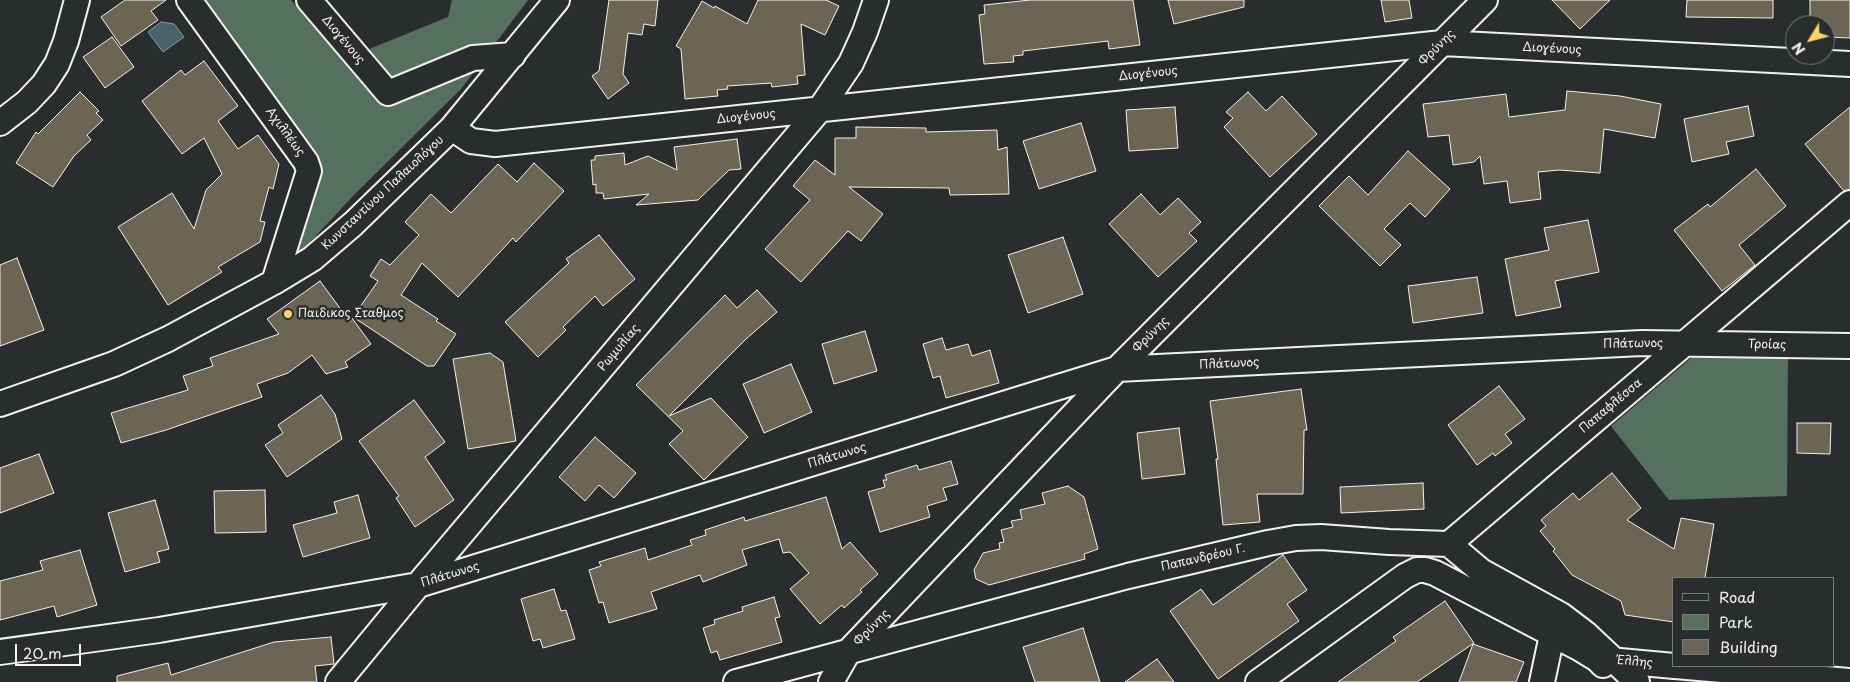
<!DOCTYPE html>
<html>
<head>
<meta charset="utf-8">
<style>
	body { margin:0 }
	#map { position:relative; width:1850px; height:682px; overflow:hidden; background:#2a2d2e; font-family:"Playpen Sans",sans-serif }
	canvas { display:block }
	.legend { position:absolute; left:1672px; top:577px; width:162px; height:90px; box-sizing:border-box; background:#2a2d2e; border:1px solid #7b7b78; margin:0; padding:6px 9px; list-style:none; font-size:15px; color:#f4f1e8 }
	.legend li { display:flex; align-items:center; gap:10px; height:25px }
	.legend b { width:25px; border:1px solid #7b7b78 }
	.north { position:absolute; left:1785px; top:15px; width:50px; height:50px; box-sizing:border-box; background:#2a2d2e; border:1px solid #7b7b78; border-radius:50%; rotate:233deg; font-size:14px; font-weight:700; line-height:20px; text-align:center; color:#f4f1e8 }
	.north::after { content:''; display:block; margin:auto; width:18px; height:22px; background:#ffd166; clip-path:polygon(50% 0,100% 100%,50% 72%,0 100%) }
	.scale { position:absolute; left:15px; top:644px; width:66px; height:22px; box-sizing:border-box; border:2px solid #f4f1e8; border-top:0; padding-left:6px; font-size:15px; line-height:18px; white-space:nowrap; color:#f4f1e8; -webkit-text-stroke:4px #2a2d2e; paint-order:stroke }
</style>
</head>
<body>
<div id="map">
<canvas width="1850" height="682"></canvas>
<ul class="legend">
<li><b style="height:6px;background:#2a2d2e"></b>Road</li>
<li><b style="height:14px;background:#55705f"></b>Park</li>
<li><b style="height:14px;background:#6d6554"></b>Building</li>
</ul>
<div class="north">N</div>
<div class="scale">20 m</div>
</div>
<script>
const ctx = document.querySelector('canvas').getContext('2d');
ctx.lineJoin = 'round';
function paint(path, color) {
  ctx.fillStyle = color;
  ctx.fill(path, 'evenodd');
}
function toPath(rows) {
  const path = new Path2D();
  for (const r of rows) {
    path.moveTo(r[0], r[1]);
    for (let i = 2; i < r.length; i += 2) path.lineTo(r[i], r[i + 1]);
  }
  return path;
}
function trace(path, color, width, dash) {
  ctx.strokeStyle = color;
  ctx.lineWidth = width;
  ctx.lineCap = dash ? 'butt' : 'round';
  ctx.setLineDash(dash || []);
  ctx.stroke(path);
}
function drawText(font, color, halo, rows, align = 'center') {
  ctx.font = font + ' "Playpen Sans",sans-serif';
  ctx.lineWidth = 5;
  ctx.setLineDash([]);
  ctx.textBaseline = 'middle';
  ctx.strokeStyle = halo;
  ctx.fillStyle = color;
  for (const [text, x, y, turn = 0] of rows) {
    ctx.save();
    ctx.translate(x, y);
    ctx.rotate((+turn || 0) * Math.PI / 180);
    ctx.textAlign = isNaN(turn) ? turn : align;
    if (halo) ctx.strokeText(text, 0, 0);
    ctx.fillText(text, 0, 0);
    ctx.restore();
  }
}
paint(toPath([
	[201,0,291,0,348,66,362,52,448,17,452,0,528,0,461,89,354,195,300,253,292,249,319,167,313,148],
	[1703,348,1788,354,1787,496,1669,500,1611,426]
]), '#55705f');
const water = toPath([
	[161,22,174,24,184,37,163,52,148,32,161,22]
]);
paint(water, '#47636b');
trace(water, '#8c9c9d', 1);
const building = toPath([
	[125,0,166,0,151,11,158,20,121,46,101,17,125,0],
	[609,0,658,0,655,26,644,24,642,35,628,33,623,74,629,83,608,99,592,76,599,71,609,0],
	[758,0,826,0,839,6,825,35,801,24,805,75,797,76,798,84,772,87,771,83,727,86,728,89,717,90,718,96,685,99,681,49,676,46,702,1,714,8,715,6,747,24,758,0],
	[1030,0,1133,0,1140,45,1109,49,1108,41,1023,51,1023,55,1013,56,1014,62,984,64,979,15,985,14,984,5,1030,0],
	[1168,0,1244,0,1244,7,1174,24,1168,0],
	[1381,0,1409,0,1412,18,1385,22,1381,0],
	[1552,0,1610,0,1580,29,1552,0],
	[1687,0,1773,0,1773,18,1686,17,1687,0],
	[1810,0,1850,0,1850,38,1825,37,1825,25,1810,25,1810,0],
	[112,37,134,67,105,88,83,57,112,37],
	[204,61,238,106,218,121,238,149,258,135,279,164,273,189,269,187,260,221,265,222,260,242,218,267,222,272,168,305,118,227,172,193,194,229,206,190,222,174,204,138,182,154,142,101,181,70,185,75,204,61],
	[1567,91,1620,96,1661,104,1655,138,1604,129,1600,173,1559,170,1538,172,1541,199,1510,203,1507,181,1484,184,1480,156,1474,162,1453,165,1449,135,1428,137,1423,104,1506,94,1509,117,1565,110,1567,91],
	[80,92,99,111,96,113,103,120,87,135,91,140,74,156,53,187,16,163,36,132,38,134,80,92],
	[1248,92,1266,111,1282,96,1317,134,1270,177,1224,127,1233,118,1226,112,1248,92],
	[1748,106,1754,136,1726,142,1729,154,1692,162,1684,119,1748,106],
	[1175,107,1178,148,1129,151,1126,110,1175,107],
	[1850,107,1850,190,1844,191,1805,144,1850,107],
	[1081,123,1096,171,1039,189,1023,141,1081,123],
	[856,127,926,128,926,132,997,130,998,150,1007,147,1009,194,950,195,949,188,849,187,883,214,861,241,848,231,801,282,765,249,810,200,793,186,815,160,835,175,835,138,856,138,856,127],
	[737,139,741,169,729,170,698,200,636,205,649,194,604,199,603,193,596,193,596,184,593,185,591,160,595,160,595,156,624,153,625,165,648,156,677,170,674,147,737,139],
	[1408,151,1450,189,1425,217,1410,203,1384,229,1401,245,1380,266,1319,206,1349,176,1368,195,1408,151],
	[534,163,564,191,516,242,513,238,458,297,422,263,401,295,438,319,436,321,456,334,434,366,427,366,353,317,378,281,370,276,381,259,390,265,419,235,405,222,431,194,451,213,498,164,517,182,534,163],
	[1756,169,1786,206,1739,245,1755,265,1722,291,1674,230,1708,204,1710,207,1756,169],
	[1141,194,1160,215,1178,198,1201,222,1189,233,1197,241,1158,277,1109,224,1141,194],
	[1588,220,1599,272,1555,281,1561,307,1516,316,1505,259,1549,250,1544,228,1588,220],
	[599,235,635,279,603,306,595,296,563,327,566,330,538,357,505,322,569,263,566,259,599,235],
	[1063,237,1083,294,1028,313,1008,255,1063,237],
	[17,258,44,330,0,346,0,265,17,258],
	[1477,277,1483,313,1413,323,1408,286,1477,277],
	[320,281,350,322,352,318,371,344,345,362,348,367,326,374,312,355,288,373,257,384,262,397,166,430,121,443,111,413,188,390,183,376,213,366,210,358,279,334,267,319,320,281],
	[757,290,777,312,746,339,669,416,711,398,748,437,704,480,669,444,683,431,636,385,725,295,737,308,757,290],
	[865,331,877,371,834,384,822,344,865,331],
	[942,338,946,350,968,344,972,356,990,350,999,383,946,398,940,376,933,378,923,344,942,338],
	[490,353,503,362,516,441,468,449,453,359,490,353],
	[791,364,812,412,764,433,743,384,791,364],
	[1499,386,1525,419,1505,434,1512,443,1495,456,1493,453,1477,465,1448,425,1499,386],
	[1301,389,1307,430,1304,430,1303,494,1257,494,1260,522,1223,525,1216,459,1218,459,1210,401,1301,389],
	[321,395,335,414,342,439,287,477,265,445,283,433,278,425,321,395],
	[414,400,445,442,425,457,454,500,415,527,396,498,399,496,359,441,414,400],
	[1797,423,1831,423,1830,454,1797,453,1797,423],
	[1179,428,1185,474,1142,479,1137,433,1179,428],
	[595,437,636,473,614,498,599,485,585,501,559,477,595,437],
	[39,454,54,493,0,513,0,468,39,454],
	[951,461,958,484,943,488,947,500,927,506,930,517,880,532,868,492,885,487,883,480,887,480,885,475,917,465,919,470,951,461],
	[1612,473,1641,508,1627,520,1674,549,1681,518,1714,524,1705,578,1674,578,1674,622,1625,615,1621,601,1572,575,1553,551,1555,549,1540,531,1546,526,1541,520,1573,493,1579,500,1612,473],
	[1423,483,1424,509,1341,513,1340,487,1423,483],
	[1068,486,1084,497,1098,549,1084,554,1085,559,989,585,976,579,974,570,983,553,1000,549,999,543,1004,542,1001,530,1013,527,1011,521,1022,519,1020,510,1045,504,1042,493,1068,486],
	[265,490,266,532,215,533,214,491,265,490],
	[358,495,370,538,303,557,293,525,337,513,334,502,358,495],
	[826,497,842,549,850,542,878,574,860,590,862,592,844,608,842,605,820,624,790,589,809,573,790,552,783,553,779,539,742,550,747,565,703,582,700,575,651,592,657,609,609,623,603,602,599,603,589,570,601,566,599,562,645,548,648,560,692,545,690,540,706,535,705,530,744,517,745,521,826,497],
	[155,500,169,549,157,552,160,562,125,572,108,513,155,500],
	[80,550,97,605,57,617,54,606,0,620,0,581,43,570,40,561,80,550],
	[1283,555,1307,590,1287,604,1299,621,1218,679,1170,611,1201,589,1213,605,1283,555],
	[554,589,561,611,566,610,575,639,543,648,540,639,533,641,521,599,554,589],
	[774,597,780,617,775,618,782,642,720,660,717,651,711,653,703,628,715,624,714,620,743,611,742,607,774,597],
	[1445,601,1474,643,1417,682,1338,682,1396,641,1393,637,1445,601],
	[1083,628,1100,682,1035,682,1023,647,1083,628],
	[331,637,334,664,315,666,317,682,117,682,117,676,168,663,171,675,274,642,331,637],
	[1473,644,1524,662,1516,682,1459,682,1473,644],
	[1157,659,1174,682,1125,682,1157,659]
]);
paint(building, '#6d6554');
trace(building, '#f4f1e8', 1);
const minor = toPath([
	[189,0,306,162,309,171,274,282],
	[309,0,388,93,473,58,513,55],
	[0,123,27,102,44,84,57,64,66,41,77,0],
	[452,128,471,141,495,144,1442,43,1850,64],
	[0,404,114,364,168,339,274,282,312,259,353,224,452,128,557,0],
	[1449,544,1850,203],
	[0,652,159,630,418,585,1117,369,1642,343,1850,346],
	[1609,660,1674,666],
	[1675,666,1850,681],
	[338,682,418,585,820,109,851,63,865,32,876,0],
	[736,682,1128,576,1268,543,1296,538,1321,537,1389,542,1449,544,1481,571,1561,615,1586,634,1637,682],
	[831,682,848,652,1117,369,1485,0],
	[1258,682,1405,576,1417,570,1425,570,1435,573,1579,648,1597,659,1603,665],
	[1542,682,1552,635]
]);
trace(minor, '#f4f1e8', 28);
trace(minor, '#2a2d2e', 24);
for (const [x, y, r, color] of [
	[288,314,5,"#ffd166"]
]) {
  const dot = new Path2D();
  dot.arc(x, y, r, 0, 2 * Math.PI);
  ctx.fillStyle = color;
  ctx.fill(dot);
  trace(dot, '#2a2d2e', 2);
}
drawText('12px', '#f4f1e8', '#2a2d2e', [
	["Διογένους",343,40,50],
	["Φρύνης",1437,48,-45],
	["Διογένους",1552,49,3],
	["Διογένους",1148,74,-6],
	["Διογένους",746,117,-6],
	["Αχιλλέως",285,132,54],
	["Κωνσταντίνου Παλαιολόγου",383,193,-43],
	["Φρύνης",1151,335,-45],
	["Πλάτωνος",1633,344,-1],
	["Τροίας",1767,345,1],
	["Ρωμυλίας",619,348,-50],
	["Πλάτωνος",1229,364,-3],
	["Παπαφλέσσα",1611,406,-40],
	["Πλάτωνος",837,456,-17],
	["Παπανδρέου Γ.",1203,558,-13],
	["Πλάτωνος",450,575,-17],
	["Φρύνης",872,628,-46],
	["Έλλης",1635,662,5]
]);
drawText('12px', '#f4f1e8', '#2a2d2e', [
	["Παιδικος Σταθμος",298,314]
], 'left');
</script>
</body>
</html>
